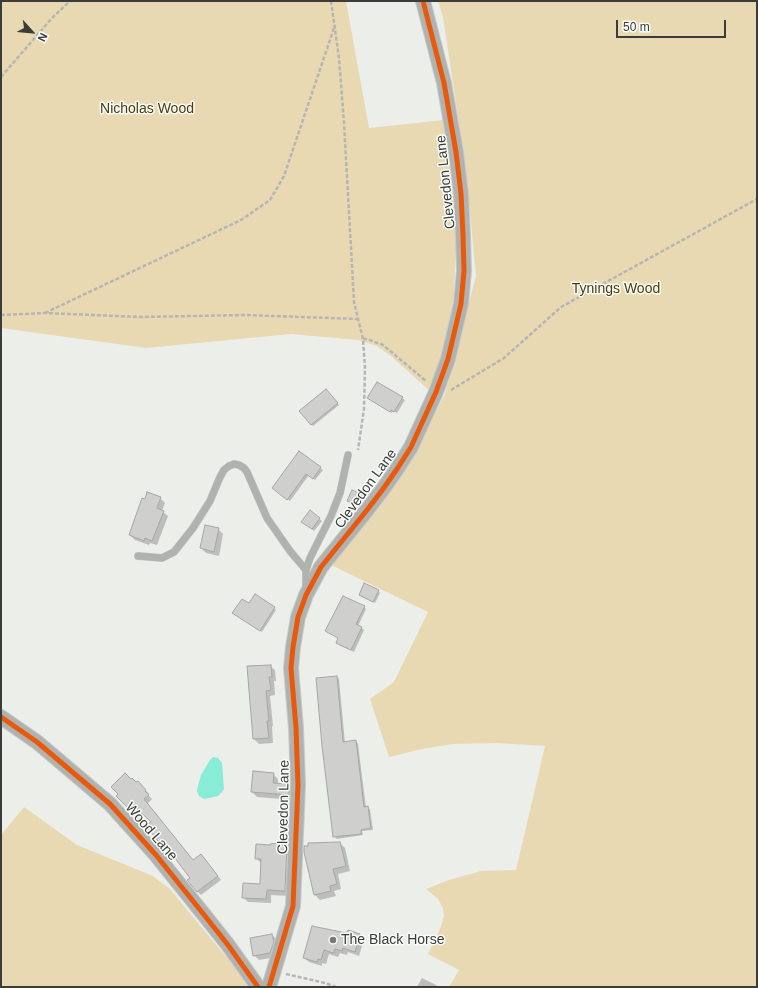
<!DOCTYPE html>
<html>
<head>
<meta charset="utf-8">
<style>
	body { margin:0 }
	#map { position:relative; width:758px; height:988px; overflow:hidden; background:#eceeea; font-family:Helvetica,sans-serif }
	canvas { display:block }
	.frame { position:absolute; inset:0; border:2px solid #3b3c3a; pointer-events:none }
	.north { position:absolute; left:12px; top:12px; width:40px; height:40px; -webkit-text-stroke:3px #f8fcf6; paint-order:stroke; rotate:117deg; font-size:11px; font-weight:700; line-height:16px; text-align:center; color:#3b3c3a }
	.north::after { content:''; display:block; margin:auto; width:14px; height:18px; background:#3b3c3a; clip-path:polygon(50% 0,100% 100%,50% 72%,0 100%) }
	.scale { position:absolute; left:616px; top:20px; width:110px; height:18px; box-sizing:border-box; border:2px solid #3b3c3a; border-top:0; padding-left:5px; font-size:12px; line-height:14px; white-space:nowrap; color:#3b3c3a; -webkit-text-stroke:3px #f8fcf6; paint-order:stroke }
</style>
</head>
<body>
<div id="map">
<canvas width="758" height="988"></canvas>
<div class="frame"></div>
<div class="north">N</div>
<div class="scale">50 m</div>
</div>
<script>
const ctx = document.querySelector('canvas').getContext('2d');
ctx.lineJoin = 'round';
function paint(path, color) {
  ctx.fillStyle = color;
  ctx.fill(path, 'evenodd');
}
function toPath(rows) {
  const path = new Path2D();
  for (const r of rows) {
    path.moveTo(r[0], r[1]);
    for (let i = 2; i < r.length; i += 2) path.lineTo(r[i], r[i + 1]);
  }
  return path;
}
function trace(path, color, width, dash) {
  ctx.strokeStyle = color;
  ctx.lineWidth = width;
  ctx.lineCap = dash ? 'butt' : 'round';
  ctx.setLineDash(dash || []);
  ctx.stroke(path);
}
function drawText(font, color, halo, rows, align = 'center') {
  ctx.font = font + ' Helvetica,sans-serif';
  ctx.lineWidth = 3;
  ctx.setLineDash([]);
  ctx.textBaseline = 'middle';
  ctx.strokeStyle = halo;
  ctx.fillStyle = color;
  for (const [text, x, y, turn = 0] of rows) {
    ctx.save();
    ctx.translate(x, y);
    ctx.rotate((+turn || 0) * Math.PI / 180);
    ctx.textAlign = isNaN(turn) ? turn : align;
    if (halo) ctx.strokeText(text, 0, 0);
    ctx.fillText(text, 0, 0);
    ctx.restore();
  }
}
paint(toPath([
	[1,1,346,1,369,128,444,120,452,165,456,248,454,295,450,329,431,392,391,356,377,346,358,340,291,334,146,348,1,328],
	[438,1,757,1,757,987,449,987,459,970,428,954,440,929,444,916,443,908,438,899,426,889,449,880,481,871,516,870,545,746,496,743,453,744,422,749,389,757,370,699,394,682,428,612,329,564,405,470,426,430,445,394,476,276,466,170,443,17],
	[24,807,77,845,153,876,170,889,241,975,247,987,1,987,1,835]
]), '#e8d9b3');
paint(toPath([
	[213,757,218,758,222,763,224,789,222,792,218,796,204,799,199,796,197,791,198,786,201,775,210,760]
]), '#89ecd6');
paint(toPath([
	[377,383,405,400,397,413,393,411,392,413,368,398],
	[328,392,339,405,313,426,311,424],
	[299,452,323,470,315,480,309,475,290,501,273,488],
	[353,491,362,495,364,497,360,507,351,503,348,501],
	[160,498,165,503,162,511,168,516,157,545,150,543,149,545,135,540,130,535],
	[310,511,322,521,314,531,305,524],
	[218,529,223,534,219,556,206,553,201,548],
	[378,591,380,593,375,603,362,597,360,595],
	[249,605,274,608,276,610,262,632,236,615],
	[364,607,366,609,358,626,364,630,354,652,339,645,337,643,339,638,329,633,327,631],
	[270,666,275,670,276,681,274,681,275,695,270,696,273,726,272,726,273,743,259,744,254,739,248,667],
	[337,677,339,679,345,743,356,741,358,744,366,808,368,807,370,810,373,830,362,831,363,835,337,839,334,836],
	[273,774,278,779,278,784,289,785,294,790,294,800,257,797,252,792],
	[138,782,149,794,148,795,152,799,147,804,193,861,205,859,221,880,201,895,197,891,191,879,175,857,173,858,170,854,152,822,137,807,132,811,117,796],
	[340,843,345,848,350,871,338,874,341,889,334,891,336,896,320,900,315,895,305,852],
	[281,844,282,846,287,846,292,851,290,896,271,895,271,903,248,902,243,897,261,885,261,863,256,858,271,846],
	[359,934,364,939,359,956,348,952,347,955,340,953,338,957,329,954,326,964,322,963,322,966,309,962,304,958],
	[272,935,277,940,275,957,259,960,254,955],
	[422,978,436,985,438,987,417,987]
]), '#0003');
const building = toPath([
	[377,382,403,397,394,412,391,410,390,412,367,398,377,382],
	[326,389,338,403,311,425,299,411,326,389],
	[299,451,321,467,313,479,306,474,287,500,272,488,299,451],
	[352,490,362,494,357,505,347,501,352,490],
	[147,492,161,497,157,508,164,511,152,541,145,538,144,541,129,535,142,498,145,499,147,492],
	[310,510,320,518,312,529,301,522,310,510],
	[205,525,219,528,214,552,200,548,205,525],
	[364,583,379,590,373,602,359,595,364,583],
	[255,594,275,607,260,631,232,613,242,599,249,603,255,594],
	[343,596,365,606,356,624,362,627,351,650,336,643,338,638,325,631,343,596],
	[271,665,272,677,269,677,271,690,266,691,269,721,267,721,269,738,253,739,247,666,271,665],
	[337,676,343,742,356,740,364,807,368,806,371,828,361,830,361,834,333,837,322,746,316,678,337,676],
	[253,771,274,773,273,783,289,784,289,795,251,792,253,771],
	[125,773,131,779,132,778,136,782,138,781,146,790,145,791,149,795,144,799,193,860,201,854,218,876,197,892,187,880,190,878,171,853,169,855,146,826,151,822,132,804,128,808,116,796,118,794,111,787,125,773],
	[340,842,346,866,333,869,337,884,330,886,331,891,314,895,304,852,304,846,308,846,308,843,340,842],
	[281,843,281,845,287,845,285,891,267,890,266,899,242,898,243,883,260,884,261,859,255,859,256,844,270,845,270,844,281,843],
	[312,926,346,933,348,930,360,934,355,952,343,948,342,951,335,949,333,953,324,950,321,960,318,959,317,962,303,958,312,926],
	[272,934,274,942,270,953,253,956,250,938,272,934]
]);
paint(building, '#cfd0cd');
trace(building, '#a6a6a4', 1);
const lane = toPath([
	[138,556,162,558,174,552,193,528,210,501,220,477,224,470,229,466,234,464,239,465,244,468,247,472,267,518,290,551,306,570],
	[306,590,306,570,310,558,331,516,340,493,348,455]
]);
const street = toPath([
	[1,717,37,742,110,804,156,855,205,916,228,945,258,987],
	[269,987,293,906,298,785,296,728,291,668,293,647,298,617,306,595,321,567,367,510,383,489,397,469,411,447,436,392,448,359,461,304,464,271,463,235,461,194,456,152,444,83,423,1]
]);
trace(lane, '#c9cac8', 8);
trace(street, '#c9cac8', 16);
trace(toPath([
	[331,1,339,58,344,123,354,302,363,339,365,368,364,409,358,450],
	[1,77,52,18,70,1],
	[45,313,241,220,270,200,284,176,334,28],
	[1,315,45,313,140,317,246,315,358,319],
	[363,339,367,339,383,345,426,381],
	[451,390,504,358,561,307,757,199],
	[286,974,325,983,336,987]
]), '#b5b6b4', 2.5, [4, 2]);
trace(lane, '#b0b2b0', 7);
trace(street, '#b0b2b0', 14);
trace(toPath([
	[1,717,37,742,110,804,156,855,205,916,228,945,258,987],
	[269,987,293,906,298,785,296,728,291,668,293,647,298,617,306,595,321,567,367,510,383,489,397,469,411,447,436,392,448,359,461,304,464,271,463,235,461,194,456,152,444,83,423,1]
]), '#e8590c', 5);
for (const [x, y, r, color] of [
	[333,940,4,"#797a78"]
]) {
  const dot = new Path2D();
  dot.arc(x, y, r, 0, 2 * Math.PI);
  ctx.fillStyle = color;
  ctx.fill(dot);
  trace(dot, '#f8fcf6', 1.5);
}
drawText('14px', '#4c3b10', '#f8fcf6', [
	["Nicholas Wood",147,109],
	["Tynings Wood",616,289]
]);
drawText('14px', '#3b3c3a', '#f8fcf6', [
	["Clevedon Lane",446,182,-96],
	["Clevedon Lane",366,489,-54],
	["Clevedon Lane",284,807,-89],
	["Wood Lane",151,832,49]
]);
drawText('14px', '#3b3c3a', '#f8fcf6', [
	["The Black Horse",341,940]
], 'left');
</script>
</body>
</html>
